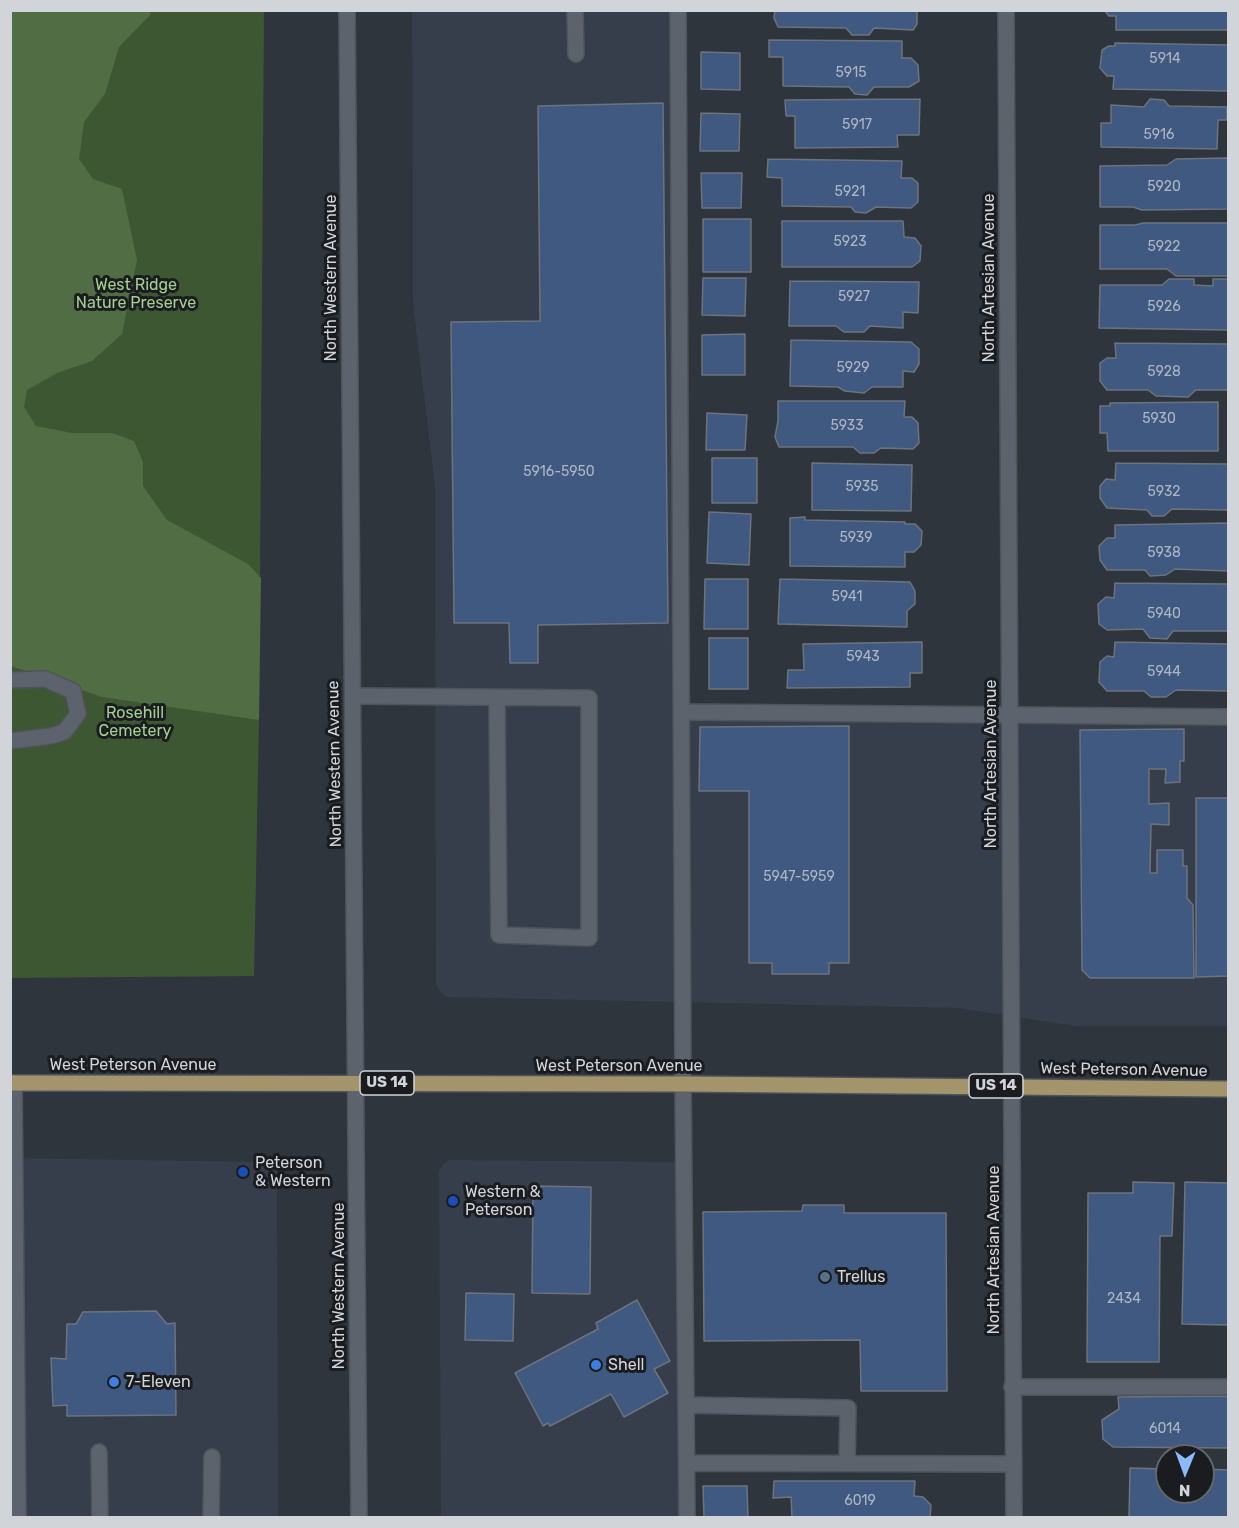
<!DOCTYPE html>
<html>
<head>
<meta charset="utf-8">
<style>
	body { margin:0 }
	#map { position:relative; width:1239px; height:1528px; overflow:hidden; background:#2f353d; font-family:Rubik,sans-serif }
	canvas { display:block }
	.frame { position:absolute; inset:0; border:12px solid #d1d5da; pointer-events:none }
	.north { position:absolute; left:1155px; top:1444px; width:60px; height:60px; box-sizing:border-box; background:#1a1c20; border:2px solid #63666a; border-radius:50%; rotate:181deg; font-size:16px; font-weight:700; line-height:24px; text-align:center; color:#d1d5da }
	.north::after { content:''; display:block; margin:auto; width:21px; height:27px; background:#8bbafc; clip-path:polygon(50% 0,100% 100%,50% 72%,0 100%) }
</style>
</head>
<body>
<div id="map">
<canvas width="1239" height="1528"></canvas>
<div class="frame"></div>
<div class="north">N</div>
</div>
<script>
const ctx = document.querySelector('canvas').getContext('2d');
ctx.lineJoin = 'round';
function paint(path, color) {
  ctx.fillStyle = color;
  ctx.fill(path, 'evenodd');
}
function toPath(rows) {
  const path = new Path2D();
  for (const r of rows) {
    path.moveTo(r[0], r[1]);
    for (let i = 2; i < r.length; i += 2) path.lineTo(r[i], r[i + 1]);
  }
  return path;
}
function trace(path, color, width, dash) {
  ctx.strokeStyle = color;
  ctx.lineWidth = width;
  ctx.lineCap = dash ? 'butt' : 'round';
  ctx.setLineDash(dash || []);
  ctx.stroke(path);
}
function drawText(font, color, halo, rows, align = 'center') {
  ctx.font = font + ' Rubik,sans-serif';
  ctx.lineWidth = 6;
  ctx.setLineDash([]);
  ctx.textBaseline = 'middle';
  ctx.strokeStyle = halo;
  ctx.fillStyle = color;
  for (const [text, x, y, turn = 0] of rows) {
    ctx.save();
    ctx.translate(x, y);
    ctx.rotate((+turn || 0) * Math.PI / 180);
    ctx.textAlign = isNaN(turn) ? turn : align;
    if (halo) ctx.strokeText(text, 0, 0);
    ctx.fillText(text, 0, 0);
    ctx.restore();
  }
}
paint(toPath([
	[412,11,671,11,675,717,1228,722,1228,1026,1076,1026,958,1008,446,997,440,991,436,984,435,486,413,304],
	[11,1158,260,1162,270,1164,277,1170,278,1517,14,1517],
	[449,1160,684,1162,696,1517,441,1517,439,1171,443,1164]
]), '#363e4c');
paint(toPath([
	[10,11,264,11,259,720,254,976,11,978]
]), '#3e5733');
paint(toPath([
	[11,11,149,11,151,14,119,47,105,94,84,122,79,159,93,179,122,189,137,260,122,334,92,361,57,373,27,390,24,407,36,426,72,433,112,433,134,441,143,462,143,486,167,520,248,564,261,578,259,720,102,697,11,666]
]), '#506d44');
const building = toPath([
	[775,10,917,10,917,24,913,30,874,28,869,35,852,35,846,28,778,27,774,18,775,10],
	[1104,10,1228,10,1228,30,1116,30,1116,16,1109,16,1104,10],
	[769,40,902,41,902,58,911,58,918,65,919,81,909,87,874,87,867,95,855,94,849,87,783,86,783,57,769,57,769,40],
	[1115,43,1228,45,1228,91,1113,89,1114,76,1107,76,1100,68,1102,50,1109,46,1115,46,1115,43],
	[701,52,740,53,740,90,701,89,701,52],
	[920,99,919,135,897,135,898,147,795,148,795,116,786,116,785,100,920,99],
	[1150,99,1164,100,1169,106,1227,107,1227,120,1218,120,1217,149,1101,147,1101,123,1111,123,1111,105,1144,107,1150,99],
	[663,103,668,623,538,625,538,663,510,663,509,623,454,623,451,322,540,321,538,106,663,103],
	[701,113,740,114,739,151,700,151,701,113],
	[1228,158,1228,209,1142,210,1133,207,1100,207,1100,166,1167,165,1176,159,1228,158],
	[768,159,902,161,901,178,912,178,918,183,918,202,911,208,876,207,866,213,855,212,851,207,782,206,782,178,767,177,768,159],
	[701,173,742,173,741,208,702,208,701,173],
	[703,219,751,219,751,272,703,272,703,219],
	[782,221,903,221,904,237,915,238,921,246,920,261,912,267,782,267,782,221],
	[1143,223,1228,223,1228,276,1176,276,1167,269,1100,269,1100,225,1135,225,1143,223],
	[703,278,746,278,745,316,702,315,703,278],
	[1169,279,1194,279,1194,285,1213,286,1213,279,1228,279,1228,330,1099,328,1100,285,1162,285,1169,279],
	[790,281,919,282,918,313,903,312,903,328,870,326,864,332,844,332,836,326,789,326,790,281],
	[745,334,745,375,702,375,702,335,745,334],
	[791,340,911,342,919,349,919,364,914,372,903,371,903,387,872,387,864,393,845,391,838,387,790,386,791,340],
	[1115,343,1228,344,1228,390,1196,390,1188,397,1156,396,1148,390,1107,390,1100,381,1100,363,1107,358,1116,358,1115,343],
	[778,401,905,401,904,417,912,417,918,423,919,443,913,449,881,448,874,453,860,453,853,447,779,447,775,437,778,421,778,401],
	[1218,402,1218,451,1108,451,1107,433,1100,433,1100,406,1110,406,1110,403,1218,402],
	[707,413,747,415,745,450,706,450,707,413],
	[712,458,757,458,757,503,712,503,712,458],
	[812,463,912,465,911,511,812,510,812,463],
	[1116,463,1228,464,1228,510,1172,509,1164,516,1152,516,1147,510,1107,508,1100,498,1100,486,1106,479,1115,480,1116,463],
	[709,512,751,514,749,565,707,563,709,512],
	[805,517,805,520,905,522,905,524,915,524,922,531,921,545,914,552,905,552,905,567,790,566,790,518,805,517],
	[1228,523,1228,571,1175,569,1166,575,1150,576,1145,570,1107,570,1100,560,1099,546,1107,538,1115,538,1115,525,1228,523],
	[705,579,748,579,748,629,704,629,705,579],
	[780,579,910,582,915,591,915,604,907,611,907,627,778,624,780,579],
	[1115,583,1228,584,1228,631,1173,631,1167,639,1150,638,1143,629,1107,630,1099,624,1098,604,1106,597,1114,598,1115,583],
	[709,638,748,638,748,689,709,689,709,638],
	[922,642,922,673,910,673,910,687,787,688,788,670,804,670,803,644,922,642],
	[1115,642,1228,644,1228,691,1176,690,1166,697,1151,697,1144,691,1107,691,1099,682,1100,662,1107,656,1114,657,1115,642],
	[849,726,849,963,829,963,829,974,772,974,772,963,749,963,749,791,699,791,700,727,849,726],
	[1184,729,1184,761,1180,761,1180,782,1165,783,1166,769,1149,769,1149,804,1169,803,1169,825,1151,824,1150,873,1157,873,1157,850,1183,850,1183,866,1187,866,1187,898,1193,905,1194,978,1090,978,1082,970,1080,730,1184,729],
	[1196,798,1228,798,1228,976,1196,977,1196,798],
	[1133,1182,1174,1183,1172,1236,1160,1236,1159,1362,1087,1362,1088,1193,1133,1193,1133,1182],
	[1185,1182,1228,1183,1228,1325,1182,1324,1185,1182],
	[533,1186,591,1187,590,1294,532,1293,533,1186],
	[803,1205,844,1205,844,1213,946,1213,947,1391,861,1391,860,1340,704,1341,703,1212,802,1211,803,1205],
	[466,1293,514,1294,513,1341,465,1340,466,1293],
	[637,1300,670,1361,654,1369,668,1393,624,1417,611,1394,550,1426,548,1423,543,1426,515,1373,598,1329,596,1323,637,1300],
	[156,1311,167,1324,175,1323,176,1415,67,1416,67,1405,53,1406,51,1358,66,1359,67,1324,76,1324,83,1312,156,1311],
	[1228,1396,1228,1448,1113,1447,1103,1439,1102,1420,1119,1409,1118,1397,1228,1396],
	[1130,1468,1167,1469,1167,1492,1203,1492,1203,1469,1228,1470,1228,1518,1129,1518,1130,1468],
	[774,1481,915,1481,914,1496,923,1497,931,1505,930,1518,792,1518,791,1497,773,1498,774,1481],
	[703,1486,747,1486,748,1518,704,1518,703,1486]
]);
paint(building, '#405980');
trace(building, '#6d737c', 1.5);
const service = toPath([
	[575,10,576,54],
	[678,10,683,1084,687,1518],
	[10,680,45,679,73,691,78,714,64,732,51,736,10,741],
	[353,696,589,698,589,938,499,935,497,698],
	[682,712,1228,717],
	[14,1083,18,1518],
	[1012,1387,1228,1387],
	[686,1405,848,1408,847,1463],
	[99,1452,100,1518],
	[687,1463,1013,1464],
	[211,1518,212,1457]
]);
const minor = toPath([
	[1006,10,1014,1518]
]);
const secondary = toPath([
	[347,10,359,1518]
]);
const primary = toPath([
	[10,1083,683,1084,1228,1089]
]);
trace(service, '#4f545b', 18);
trace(minor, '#4f545b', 18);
trace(secondary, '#4f545b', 18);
trace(primary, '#4f545b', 18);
trace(service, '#5d636d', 15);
trace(minor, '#5d636d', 15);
trace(secondary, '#5d636d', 15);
trace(primary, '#a3946c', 15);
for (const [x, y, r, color] of [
	[243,1172,6,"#1a4fb4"],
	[453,1201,6,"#1a4fb4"],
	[825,1277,6,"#5c6f8a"],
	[596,1365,6,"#3f7fe0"],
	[114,1382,6,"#3f7fe0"]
]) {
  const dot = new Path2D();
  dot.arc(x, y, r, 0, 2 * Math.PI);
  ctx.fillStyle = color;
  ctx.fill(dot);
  trace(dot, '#1a1c20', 2);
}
drawText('14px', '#adb6c4', null, [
	["5914",1165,59],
	["5915",851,73],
	["5917",857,125],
	["5916",1159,135],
	["5920",1164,187],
	["5921",850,192],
	["5923",850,242],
	["5922",1164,247],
	["5927",854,297],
	["5926",1164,307],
	["5929",853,368],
	["5928",1164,372],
	["5930",1159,419],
	["5933",847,426],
	["5916-5950",559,472],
	["5935",862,487],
	["5932",1164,492],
	["5939",856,538],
	["5938",1164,553],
	["5941",847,597],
	["5940",1164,614],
	["5943",863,657],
	["5944",1164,672],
	["5947-5959",799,877],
	["2434",1124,1299],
	["6014",1165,1429],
	["6019",860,1501]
]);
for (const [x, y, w] of [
	[387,1083,54],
	[996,1086,54]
]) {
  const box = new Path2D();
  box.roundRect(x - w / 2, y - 12, w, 24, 4.5);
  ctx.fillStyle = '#1a1c20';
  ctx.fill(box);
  trace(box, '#d1d5da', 1.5);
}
drawText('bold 15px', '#d1d5da', null, [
	["US 14",387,1083],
	["US 14",996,1086]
]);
drawText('16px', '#d1d5da', '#1a1c20', [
	["North Western Avenue",331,278,-90],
	["North Artesian Avenue",989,278,-90],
	["North Western Avenue",335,764,-91],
	["North Artesian Avenue",991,764,-90],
	["West Peterson Avenue",133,1065],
	["West Peterson Avenue",619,1066],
	["West Peterson Avenue",1124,1070,1],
	["North Artesian Avenue",994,1250,-90],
	["North Western Avenue",339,1286,-90]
]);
drawText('16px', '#a2d08f', '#1a1c20', [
	["West Ridge",136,285],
	["Nature Preserve",136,303],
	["Rosehill",135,713],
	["Cemetery",135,731]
]);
drawText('16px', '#d1d5da', '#1a1c20', [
	["Peterson",255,1163],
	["& Western",255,1181],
	["Western &",465,1192],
	["Peterson",465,1210],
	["Trellus",837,1277],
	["Shell",608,1365],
	["7-Eleven",126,1382]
], 'left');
</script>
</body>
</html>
